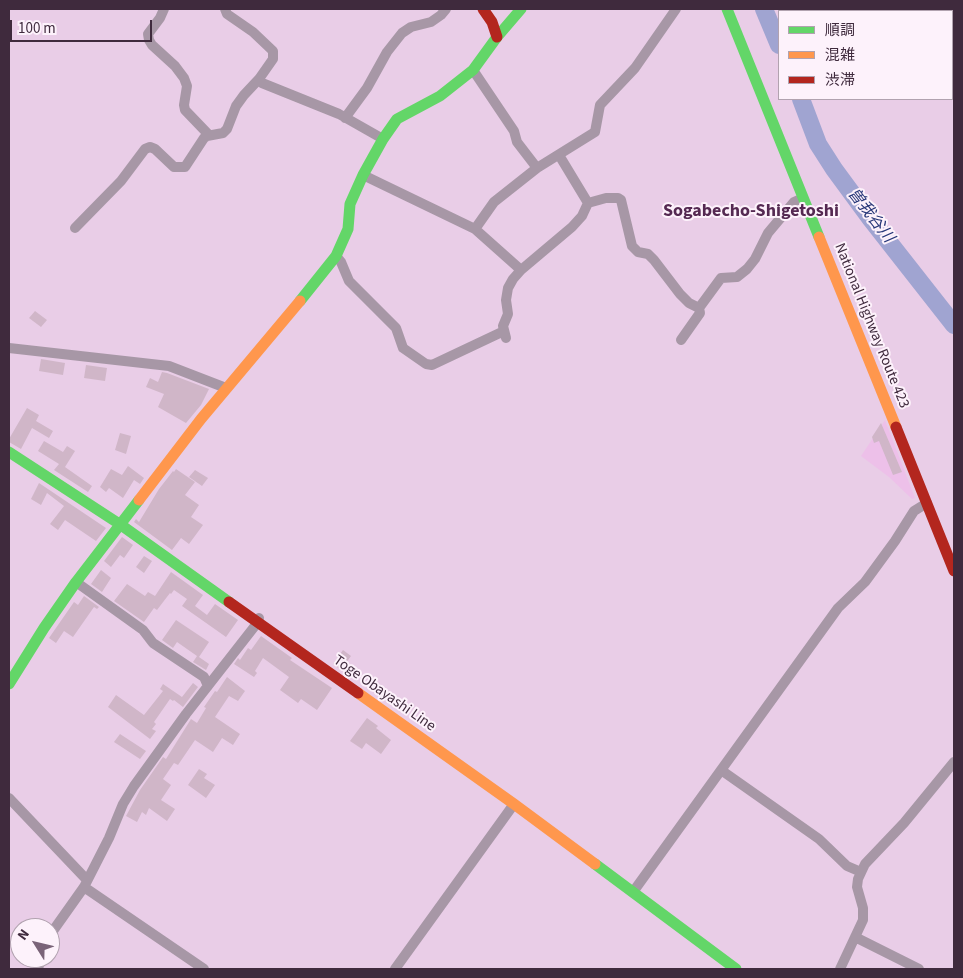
<!DOCTYPE html>
<html>
<head>
<meta charset="utf-8">
<style>
	body { margin:0 }
	#map { position:relative; width:963px; height:978px; overflow:hidden; background:#e9cde7; font-family:"Source Sans 3","Noto Sans JP",sans-serif }
	canvas { display:block }
	.frame { position:absolute; inset:0; border:10px solid #3f2a3d; pointer-events:none }
	.legend { position:absolute; left:778px; top:10px; width:175px; height:90px; box-sizing:border-box; background:#fdf2fb; border:1px solid #b1a2af; margin:0; padding:6px 9px; list-style:none; font-size:15px; color:#3f2a3d }
	.legend li { display:flex; align-items:center; gap:10px; height:25px }
	.legend b { width:25px; border:1px solid #b1a2af }
	.north { position:absolute; left:10px; top:918px; width:50px; height:50px; box-sizing:border-box; background:#fdf2fb; border:1px solid #b1a2af; border-radius:50%; rotate:306deg; font-size:14px; font-weight:700; line-height:20px; text-align:center; color:#3f2a3d }
	.north::after { content:''; display:block; margin:auto; width:18px; height:22px; background:#7a6378; clip-path:polygon(50% 0,100% 100%,50% 72%,0 100%) }
	.scale { position:absolute; left:10px; top:20px; width:142px; height:22px; box-sizing:border-box; border:2px solid #3f2a3d; border-top:0; padding-left:6px; font-size:15px; line-height:18px; white-space:nowrap; color:#3f2a3d; -webkit-text-stroke:4px #fdf2fb; paint-order:stroke }
</style>
</head>
<body>
<div id="map">
<canvas width="963" height="978"></canvas>
<div class="frame"></div>
<ul class="legend">
<li><b style="height:6px;background:#63d668"></b>順調</li>
<li><b style="height:6px;background:#ff974d"></b>混雑</li>
<li><b style="height:6px;background:#b3261e"></b>渋滞</li>
</ul>
<div class="north">N</div>
<div class="scale">100 m</div>
</div>
<script>
const ctx = document.querySelector('canvas').getContext('2d');
ctx.lineJoin = 'round';
function paint(path, color) {
  ctx.fillStyle = color;
  ctx.fill(path, 'evenodd');
}
function toPath(rows) {
  const path = new Path2D();
  for (const r of rows) {
    path.moveTo(r[0], r[1]);
    for (let i = 2; i < r.length; i += 2) path.lineTo(r[i], r[i + 1]);
  }
  return path;
}
function trace(path, color, width, dash) {
  ctx.strokeStyle = color;
  ctx.lineWidth = width;
  ctx.lineCap = dash ? 'butt' : 'round';
  ctx.setLineDash(dash || []);
  ctx.stroke(path);
}
function drawText(font, color, halo, rows, align = 'center') {
  ctx.font = font + ' "Source Sans 3","Noto Sans JP",sans-serif';
  ctx.lineWidth = 4;
  ctx.setLineDash([]);
  ctx.textBaseline = 'middle';
  ctx.strokeStyle = halo;
  ctx.fillStyle = color;
  for (const [text, x, y, turn = 0] of rows) {
    ctx.save();
    ctx.translate(x, y);
    ctx.rotate((+turn || 0) * Math.PI / 180);
    ctx.textAlign = isNaN(turn) ? turn : align;
    if (halo) ctx.strokeText(text, 0, 0);
    ctx.fillText(text, 0, 0);
    ctx.restore();
  }
}
paint(toPath([
	[885,420,915,498,912,499,889,477,861,456]
]), '#edc0e9');
trace(toPath([
	[764,9,779,45],
	[801,99,818,144,834,169,870,218,954,325]
]), '#a0a4d1', 18);
paint(toPath([
	[35,311,47,320,41,327,29,318],
	[41,359,65,363,63,375,39,371],
	[86,365,107,368,105,381,84,378],
	[162,372,167,373,209,389,201,405,186,423,158,407,164,394,146,387,150,378,158,382],
	[27,408,39,415,36,421,53,431,49,438,32,428,21,449,9,442,9,439],
	[881,423,902,472,893,475,879,441,874,443,872,437],
	[120,433,131,436,126,454,115,450],
	[44,441,63,452,67,446,75,451,65,467,92,486,88,492,54,470,59,464,38,451],
	[128,466,144,478,140,484,134,480,123,498,109,488,106,492,100,487,111,469,122,475],
	[176,469,195,482,185,495,199,505,191,517,203,525,189,544,181,538,172,550,134,522,136,519,139,522,159,489,173,471,174,472],
	[195,470,208,478,202,486,189,477],
	[39,483,106,528,96,541,65,520,58,530,50,524,64,506,47,493,41,505,31,499],
	[122,537,133,545,124,558,120,555,111,567,104,561],
	[144,556,152,561,144,573,136,567],
	[101,570,111,578,102,592,91,584],
	[171,572,203,595,195,606,207,615,215,604,238,620,226,637,182,606,187,599,174,590,171,594,170,593,157,610,154,608,144,622,114,601,127,584,145,596,148,592,155,596],
	[84,596,99,607,97,609,94,607,73,637,64,631,56,643,49,638,74,602,78,605],
	[176,620,209,642,199,657,209,664,206,670,193,662,197,656,177,642,173,648,162,640],
	[261,636,292,658,290,660,332,688,317,710,301,699,298,703,280,690,289,677,263,658,255,671,257,673,254,677,234,664,238,658,240,660,248,648,251,650],
	[343,650,351,656,341,670,333,664],
	[227,677,245,691,238,701,229,696,215,717,240,734,233,745,222,738,213,752,195,740,178,765,174,763,163,779,171,785,161,800,175,809,167,821,149,808,146,815,142,812,137,822,126,816,140,790,163,757,166,759,191,719,197,723,206,708,204,707,215,691,217,692],
	[193,683,198,687,183,707,174,700,173,701,170,699,154,722,156,724,152,729,156,731,150,739,108,707,116,695,144,715,163,691,160,689,163,684,182,697],
	[367,718,378,726,376,728,391,740,381,754,366,743,362,749,350,741],
	[120,734,146,751,140,759,114,742],
	[199,769,207,774,204,778,215,785,206,798,188,785]
]), '#d0b6c8');
trace(toPath([
	[164,9,160,18,148,34,149,40,152,45,175,66,184,78,187,86,184,105,185,110,209,135],
	[473,70,514,131,517,142,537,168],
	[259,79,262,83,339,114,383,139],
	[345,118,367,88,387,52,402,33,411,27,431,22,441,15,446,9],
	[363,175,475,229,521,270],
	[588,203,606,198,618,198,621,200,632,246,638,252,648,254,654,260,680,294,689,303,699,308],
	[75,228,121,181,145,149,150,147,155,149,174,167,185,167,204,138,207,136,223,133,227,129,236,106,244,95,259,79,273,59,273,51,253,32,227,14,225,9],
	[475,229,494,202,537,168,595,132,600,105,635,68,676,9],
	[336,256,341,262,349,281,396,328,403,348,426,364,432,365,504,331],
	[506,338,503,326,508,314,506,300,508,288,513,279,521,270,572,227,582,216,588,203,559,155],
	[681,340,700,313,699,308,721,278,737,277,747,269,755,259,768,233,794,202,803,198],
	[9,348,169,366,226,388],
	[76,582,143,630,153,643,204,677,208,686],
	[721,770,819,839,847,866,861,872],
	[9,798,87,880],
	[84,887,204,969],
	[633,892,838,608,865,582,895,541,914,511,927,503],
	[50,935,84,887,109,838,123,804,134,786,186,714,258,622,259,618],
	[855,937,919,969],
	[38,969,41,958],
	[395,969,514,804],
	[840,969,863,920,863,908,857,887,858,879,865,864,904,823,954,762]
]), '#a797a6', 10);
trace(toPath([
	[727,9,819,237],
	[300,301,336,256,348,229,350,204,363,175,383,139,397,119,440,96,473,70,497,37,521,9],
	[9,452,121,525,229,602],
	[9,684,44,628,76,582,139,500],
	[595,864,736,969]
]), '#63d668', 11);
trace(toPath([
	[819,237,896,427],
	[139,500,201,419,300,301],
	[358,693,514,804,595,864]
]), '#ff974d', 11);
trace(toPath([
	[483,9,492,22,497,37],
	[896,427,954,571],
	[229,602,358,693]
]), '#b3261e', 11);
drawText('15px', '#3f2a3d', '#fdf2fb', [
	["National Highway Route 423",871,326,68],
	["Toge Obayashi Line",384,694,35]
]);
drawText('italic 16px', '#273778', '#fdf2fb', [
	["曽我谷川",870,216,52]
]);
drawText('bold 18px', '#552952', '#fdf2fb', [
	["Sogabecho-Shigetoshi",751,212]
]);
</script>
</body>
</html>
